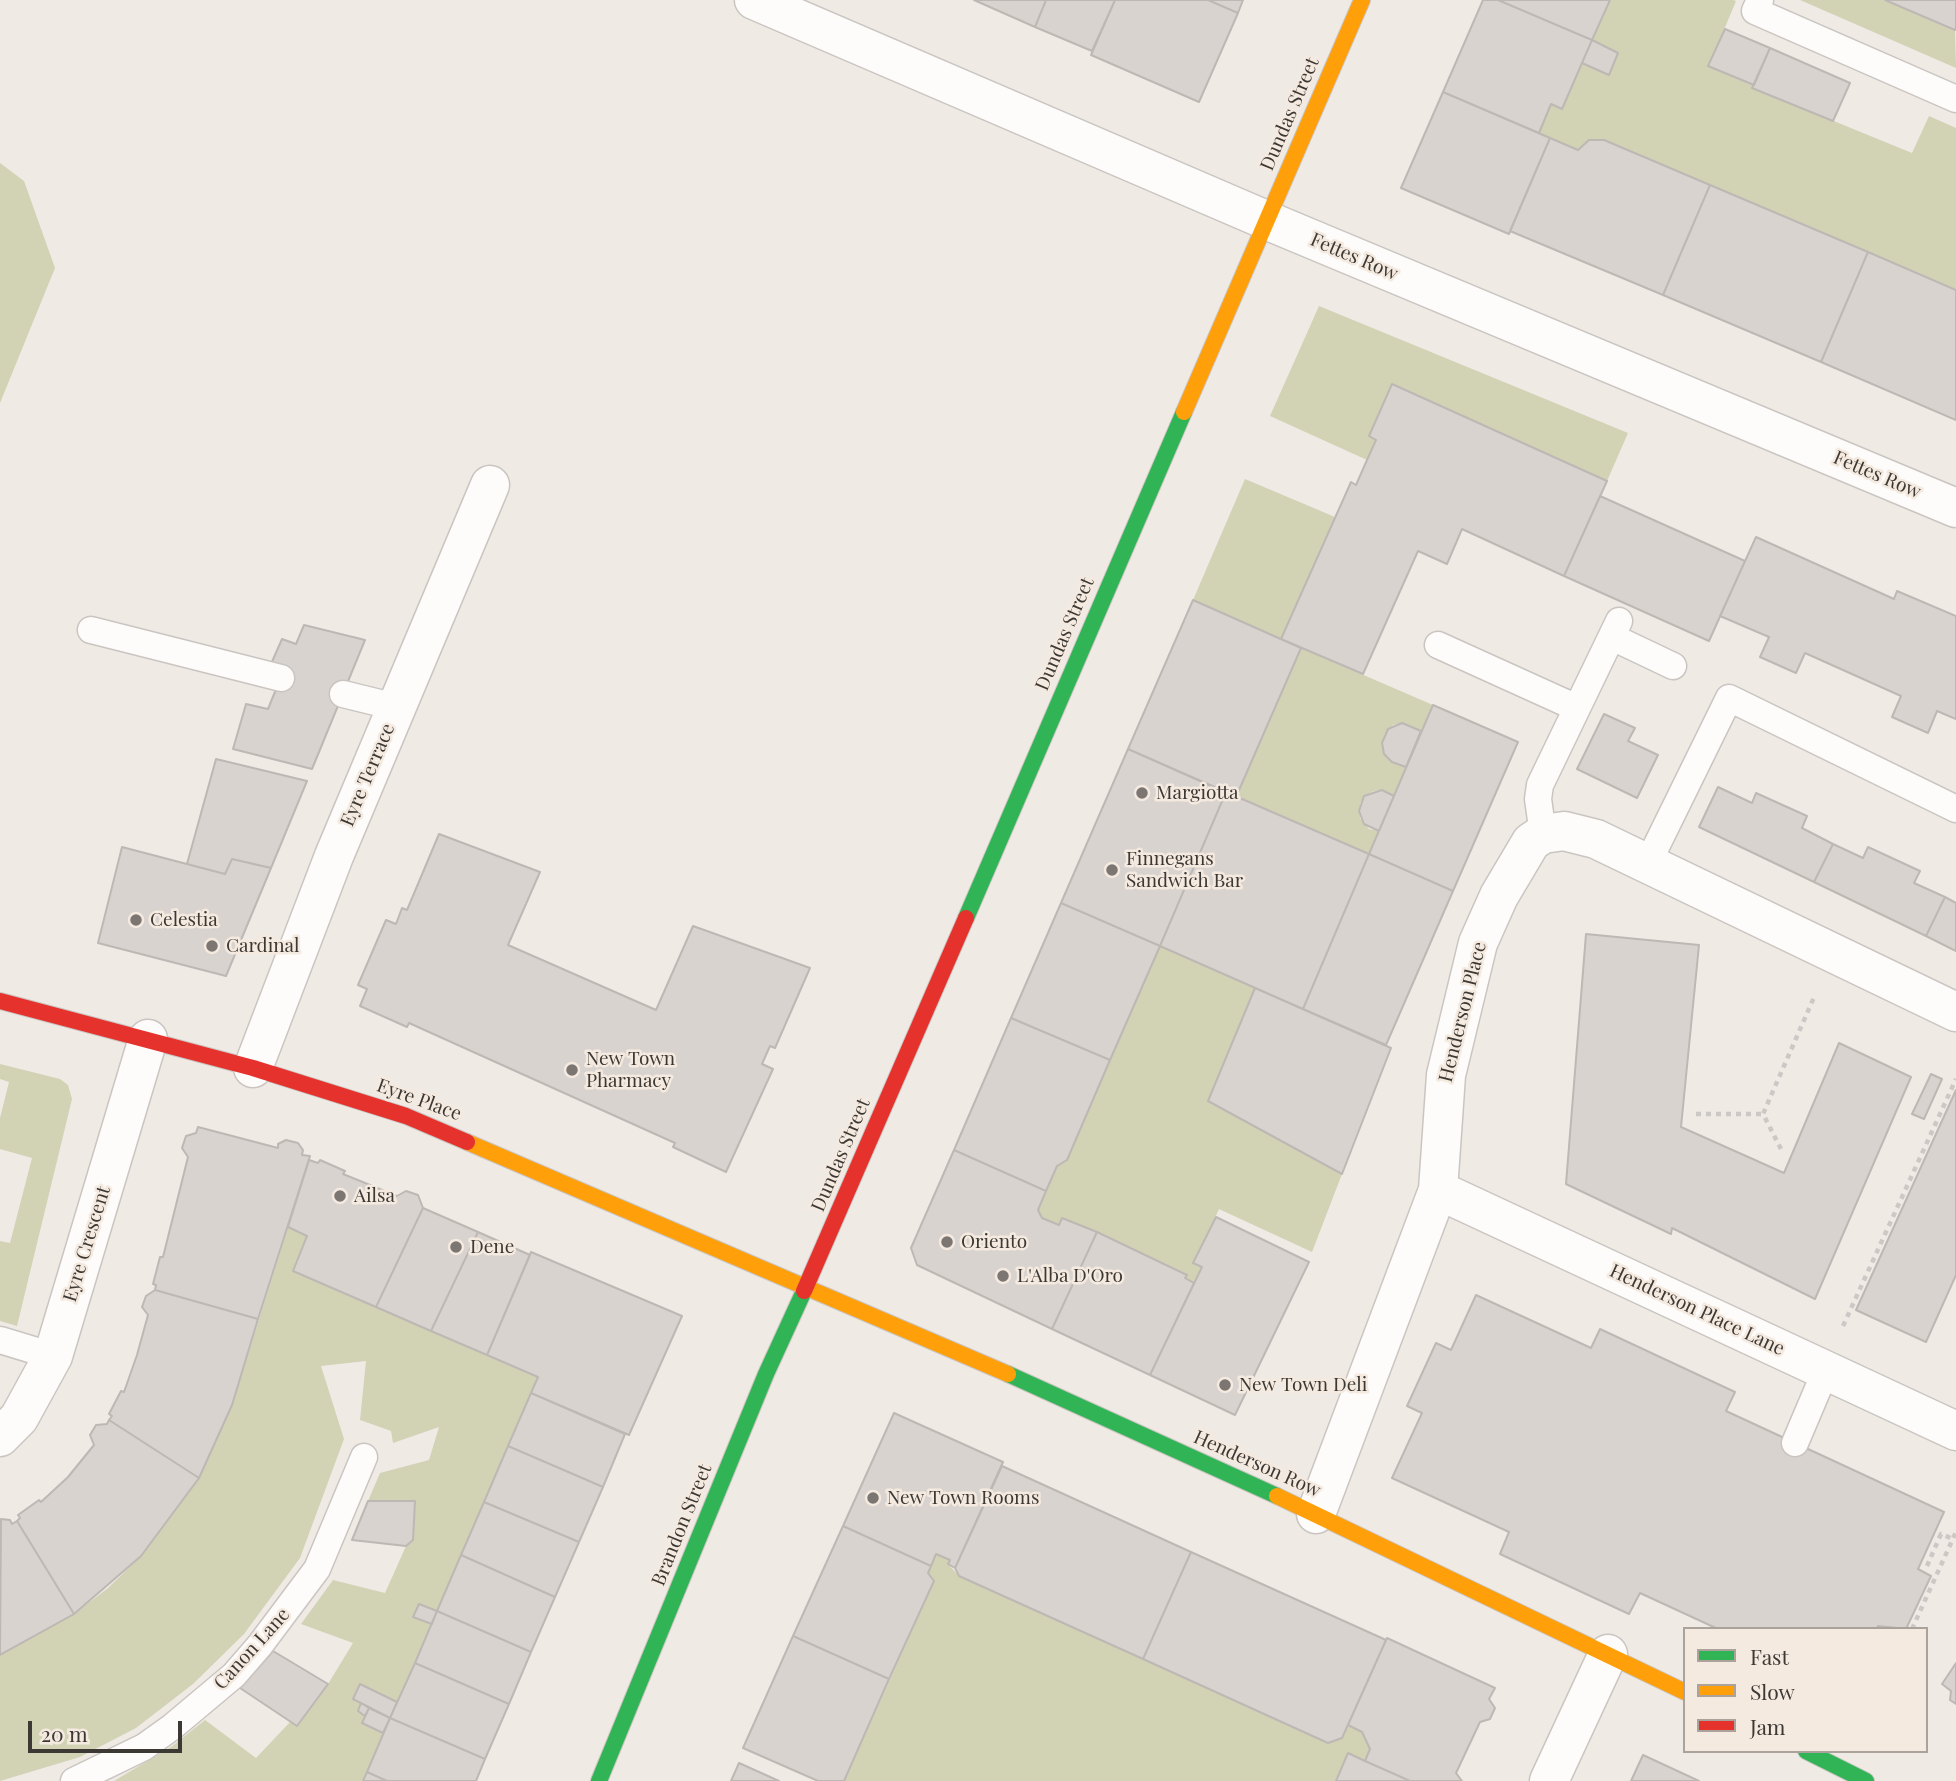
<!DOCTYPE html>
<html>
<head>
<meta charset="utf-8">
<style>
	body { margin:0 }
	#map { position:relative; width:1956px; height:1781px; overflow:hidden; background:#f0eae5; font-family:"Playfair Display",serif }
	canvas { display:block }
	.legend { position:absolute; left:1683px; top:1627px; width:245px; height:126px; box-sizing:border-box; background:#f5eae0; border:2px solid #aba39b; margin:0; padding:9px 12px; list-style:none; font-size:21px; color:#3c3834 }
	.legend li { display:flex; align-items:center; gap:14px; height:35px }
	.legend b { width:35px; border:2px solid #aba39b }
	.scale { position:absolute; left:28px; top:1721px; width:154px; height:32px; box-sizing:border-box; border:4px solid #3c3834; border-top:0; padding-left:9px; font-size:21px; line-height:24px; white-space:nowrap; color:#3c3834; -webkit-text-stroke:5px #f5eae0; paint-order:stroke }
</style>
</head>
<body>
<div id="map">
<canvas width="1956" height="1781"></canvas>
<ul class="legend">
<li><b style="height:9px;background:#30b455"></b>Fast</li>
<li><b style="height:9px;background:#ff9f0a"></b>Slow</li>
<li><b style="height:9px;background:#e5322d"></b>Jam</li>
</ul>
<div class="scale">20 m</div>
</div>
<script>
const ctx = document.querySelector('canvas').getContext('2d');
ctx.lineJoin = 'round';
function paint(path, color) {
  ctx.fillStyle = color;
  ctx.fill(path, 'evenodd');
}
function toPath(rows) {
  const path = new Path2D();
  for (const r of rows) {
    path.moveTo(r[0], r[1]);
    for (let i = 2; i < r.length; i += 2) path.lineTo(r[i], r[i + 1]);
  }
  return path;
}
function trace(path, color, width, dash) {
  ctx.strokeStyle = color;
  ctx.lineWidth = width;
  ctx.lineCap = dash ? 'butt' : 'round';
  ctx.setLineDash(dash || []);
  ctx.stroke(path);
}
function drawText(font, color, halo, rows, align = 'center') {
  ctx.font = font + ' "Playfair Display",serif';
  ctx.lineWidth = 5;
  ctx.setLineDash([]);
  ctx.textBaseline = 'middle';
  ctx.strokeStyle = halo;
  ctx.fillStyle = color;
  for (const [text, x, y, turn = 0] of rows) {
    ctx.save();
    ctx.translate(x, y);
    ctx.rotate((+turn || 0) * Math.PI / 180);
    ctx.textAlign = isNaN(turn) ? turn : align;
    if (halo) ctx.strokeText(text, 0, 0);
    ctx.fillText(text, 0, 0);
    ctx.restore();
  }
}
paint(toPath([
	[1610,0,1733,0,1736,1,1709,66,1754,85,1753,88,1912,153,1929,116,1956,128,1956,290,1605,140,1589,141,1578,150,1539,133,1551,104,1562,108,1582,63,1609,74,1618,53,1592,40],
	[1800,0,1885,0,1955,30,1956,68],
	[0,163,24,181,55,268,0,403],
	[1319,306,1628,433,1607,481,1392,385,1369,436,1376,440,1367,460,1270,416],
	[1245,479,1335,517,1281,639,1193,600],
	[1301,648,1433,705,1421,731,1402,723,1393,725,1384,735,1384,754,1392,762,1406,767,1394,796,1382,790,1374,791,1364,796,1360,804,1360,818,1369,829,1379,831,1369,854,1236,797],
	[1160,946,1255,988,1208,1101,1342,1174,1312,1252,1219,1209,1194,1263,1202,1267,1194,1283,1185,1278,1187,1274,1097,1232,1063,1218,1059,1225,1042,1218,1038,1210,1057,1166,1067,1160],
	[0,1064,60,1079,68,1085,72,1099,17,1326,0,1321,0,1241,10,1243,32,1158,0,1149,0,1118,9,1082,0,1079],
	[288,1227,307,1236,293,1271,538,1377,437,1611,419,1604,414,1616,432,1624,397,1702,361,1685,361,1703,358,1711,365,1716,363,1723,383,1733,363,1781,114,1781,171,1747,205,1720,256,1758,290,1722,297,1725,328,1684,353,1643,301,1624,333,1580,385,1593,406,1546,413,1540,415,1501,368,1501,380,1473,429,1460,439,1427,393,1443,391,1431,360,1420,366,1361,321,1366,344,1439,300,1558,244,1634,193,1684,136,1728,80,1757,0,1781,0,1655,74,1614,108,1588,141,1556,199,1478,232,1405],
	[936,1554,950,1560,948,1564,959,1576,1328,1743,1342,1738,1348,1725,1362,1732,1370,1749,1365,1761,1348,1754,1336,1781,844,1781,934,1582,928,1573]
]), '#d2d2b5');
const building = toPath([
	[974,0,1046,0,1035,27,974,0],
	[1046,0,1115,0,1092,51,1035,27,1046,0],
	[1115,0,1208,0,1238,13,1199,102,1091,55,1115,0],
	[1208,0,1243,0,1238,13,1208,0],
	[1498,0,1592,40,1562,109,1551,104,1539,133,1443,92,1483,0,1498,0],
	[1498,0,1610,0,1592,40,1498,0],
	[1885,0,1956,0,1956,27,1955,30,1885,0],
	[1725,29,1770,48,1754,85,1708,66,1725,29],
	[1592,40,1618,53,1609,75,1582,63,1592,40],
	[1770,48,1850,83,1833,121,1752,88,1770,48],
	[1443,92,1550,138,1509,234,1401,188,1443,92],
	[1550,138,1578,150,1589,140,1604,140,1710,185,1663,295,1510,231,1550,138],
	[1710,185,1868,252,1821,362,1663,295,1710,185],
	[1868,252,1956,290,1956,420,1821,362,1868,252],
	[1392,384,1607,481,1564,576,1462,529,1447,564,1418,551,1363,674,1281,639,1351,482,1356,485,1367,460,1376,440,1369,436,1392,384],
	[1600,496,1745,561,1709,641,1564,576,1600,496],
	[1756,537,1894,599,1897,591,1956,616,1956,719,1937,711,1928,733,1892,717,1901,696,1805,653,1796,673,1760,657,1769,637,1720,616,1756,537],
	[1193,600,1301,648,1236,797,1128,749,1193,600],
	[304,625,365,640,312,769,233,749,246,704,268,709,285,667,271,664,282,639,296,644,304,625],
	[1433,705,1518,742,1453,891,1369,854,1433,705],
	[1604,714,1635,728,1628,741,1658,755,1637,798,1577,769,1604,714],
	[1402,723,1421,731,1406,767,1392,762,1384,754,1382,743,1388,729,1402,723],
	[1128,749,1226,792,1160,946,1061,903,1128,749],
	[216,759,307,781,271,868,232,859,225,874,187,864,216,759],
	[1718,787,1752,803,1756,793,1807,816,1802,828,1833,844,1814,882,1699,827,1718,787],
	[1382,790,1394,796,1379,831,1364,824,1359,811,1364,796,1382,790],
	[1226,792,1369,854,1303,1009,1160,946,1226,792],
	[439,834,540,872,508,945,656,1010,693,926,810,968,775,1048,770,1046,762,1064,773,1069,726,1172,673,1147,675,1143,409,1023,407,1027,360,1006,367,989,358,985,386,920,396,924,402,908,407,910,439,834],
	[1833,844,1863,858,1868,847,1920,871,1914,883,1945,897,1926,936,1814,882,1833,844],
	[122,847,225,874,232,859,271,868,226,976,98,943,122,847],
	[1369,854,1453,891,1386,1045,1303,1009,1369,854],
	[1945,897,1956,903,1956,951,1926,936,1945,897],
	[1061,903,1160,946,1110,1060,1011,1018,1061,903],
	[1586,934,1699,945,1681,1127,1784,1173,1839,1043,1911,1077,1815,1299,1672,1228,1671,1234,1566,1184,1586,934],
	[1255,988,1391,1048,1342,1174,1208,1101,1255,988],
	[1011,1018,1110,1060,1067,1160,1057,1166,1046,1191,954,1150,1011,1018],
	[1931,1074,1942,1079,1924,1119,1912,1114,1931,1074],
	[1956,1090,1956,1275,1926,1342,1856,1310,1956,1090],
	[198,1127,278,1148,278,1144,286,1140,298,1143,303,1150,302,1155,310,1156,258,1319,155,1290,156,1285,153,1284,160,1257,163,1257,188,1157,182,1148,186,1136,196,1133,198,1127],
	[954,1150,1046,1191,1038,1210,1042,1218,1059,1225,1062,1218,1097,1232,1052,1329,917,1265,911,1248,954,1150],
	[309,1160,318,1163,320,1160,345,1171,343,1174,397,1196,406,1191,418,1195,423,1208,376,1307,293,1271,307,1236,288,1227,309,1160],
	[423,1208,478,1232,431,1331,376,1307,423,1208],
	[1216,1217,1309,1262,1235,1415,1150,1375,1202,1267,1193,1263,1216,1217],
	[478,1232,530,1255,487,1355,431,1331,478,1232],
	[1097,1232,1187,1275,1185,1278,1194,1283,1150,1375,1052,1329,1097,1232],
	[531,1252,682,1316,629,1435,531,1393,538,1377,487,1355,531,1252],
	[155,1290,258,1319,232,1405,199,1478,109,1420,112,1416,109,1414,121,1391,124,1392,137,1355,148,1315,142,1307,146,1296,155,1290],
	[1476,1295,1591,1348,1600,1329,1735,1392,1726,1411,1944,1512,1918,1569,1931,1576,1906,1629,1878,1626,1876,1629,1718,1629,1640,1593,1629,1614,1500,1554,1509,1532,1392,1478,1422,1413,1407,1406,1436,1343,1451,1350,1476,1295],
	[531,1393,625,1434,603,1487,508,1446,531,1393],
	[894,1413,1003,1462,955,1568,948,1564,950,1560,936,1554,931,1566,843,1526,894,1413],
	[109,1420,199,1478,141,1556,74,1614,17,1521,20,1518,18,1515,39,1500,41,1502,68,1477,94,1445,90,1435,96,1425,107,1424,109,1420],
	[508,1446,603,1487,579,1542,484,1502,508,1446],
	[1002,1466,1191,1552,1143,1659,959,1576,955,1568,1002,1466],
	[368,1501,415,1501,413,1540,406,1546,352,1540,368,1501],
	[484,1502,579,1542,555,1597,461,1555,484,1502],
	[1,1519,10,1520,12,1524,17,1521,74,1614,0,1655,1,1519],
	[843,1526,931,1566,928,1573,934,1581,889,1679,793,1636,843,1526],
	[1191,1552,1386,1640,1342,1738,1328,1743,1143,1659,1191,1552],
	[461,1555,555,1597,531,1652,437,1611,461,1555],
	[419,1604,437,1611,432,1624,413,1617,419,1604],
	[437,1611,531,1652,509,1704,415,1663,437,1611],
	[793,1636,889,1679,844,1781,818,1781,743,1748,793,1636],
	[1387,1638,1495,1688,1489,1699,1495,1708,1490,1719,1480,1722,1456,1773,1462,1781,1410,1781,1365,1761,1370,1749,1362,1732,1348,1725,1387,1638],
	[273,1651,328,1684,297,1726,240,1688,273,1651],
	[415,1663,509,1704,485,1759,390,1718,415,1663],
	[1956,1663,1956,1704,1950,1700,1951,1691,1942,1684,1956,1663],
	[360,1684,397,1702,390,1718,353,1699,360,1684],
	[361,1703,369,1708,365,1716,358,1711,361,1703],
	[369,1708,390,1718,383,1733,362,1723,369,1708],
	[390,1718,485,1759,476,1781,387,1781,367,1772,390,1718],
	[1348,1753,1365,1761,1410,1781,1336,1781,1348,1753],
	[1643,1755,1699,1781,1631,1781,1643,1755],
	[739,1763,779,1781,731,1781,739,1763],
	[367,1772,387,1781,363,1781,367,1772]
]);
paint(building, '#d8d3cf');
trace(building, '#bdb8b4', 2);
const lane = toPath([
	[1760,0,1755,11,1956,99],
	[91,630,281,678],
	[1612,637,1673,666],
	[1438,645,1577,708],
	[343,694,396,707],
	[1543,834,1538,799,1540,785,1619,621],
	[1648,863,1729,698,1956,809],
	[0,1340,53,1356],
	[1795,1443,1826,1370],
	[74,1781,144,1747,172,1727,234,1675,260,1645,317,1569,364,1457]
]);
const street = toPath([
	[754,0,1266,220,1956,508],
	[253,1068,334,856,490,485],
	[1438,1190,1956,1431],
	[0,1437,19,1418,53,1356,148,1039],
	[1316,1514,1438,1190,1446,1075,1478,943,1499,896,1531,842,1543,834,1564,831,1596,839,1956,1012],
	[1549,1781,1608,1654]
]);
const fast = toPath([
	[966,918,1184,412],
	[1008,1374,1277,1496],
	[1806,1751,1866,1781],
	[599,1781,766,1374,804,1291]
]);
const slow = toPath([
	[1184,412,1362,0],
	[467,1142,1008,1374],
	[1277,1496,1685,1692]
]);
const jam = toPath([
	[0,1001,253,1068,406,1116,467,1142],
	[804,1291,966,918]
]);
trace(lane, '#cac5c1', 29);
trace(street, '#cac5c1', 41);
trace(fast, '#cac5c1', 18);
trace(slow, '#cac5c1', 18);
trace(jam, '#cac5c1', 18);
trace(toPath([
	[1696,1114,1763,1114],
	[1781,1149,1763,1114,1815,995],
	[1843,1326,1956,1079],
	[1927,1566,1941,1534,1953,1539],
	[1912,1629,1956,1532]
]), '#ccc8c6', 4.5, [5, 5]);
trace(lane, '#fdfcfb', 26);
trace(street, '#fdfcfb', 38);
trace(fast, '#30b455', 16);
trace(slow, '#ff9f0a', 16);
trace(jam, '#e5322d', 16);
for (const [x, y, r, color] of [
	[1142,793,7,"#7b7672"],
	[1112,870,7,"#7b7672"],
	[136,920,7,"#7b7672"],
	[212,946,7,"#7b7672"],
	[572,1070,7,"#7b7672"],
	[340,1196,7,"#7b7672"],
	[947,1242,7,"#7b7672"],
	[456,1247,7,"#7b7672"],
	[1003,1276,7,"#7b7672"],
	[1225,1385,7,"#7b7672"],
	[873,1498,7,"#7b7672"]
]) {
  const dot = new Path2D();
  dot.arc(x, y, r, 0, 2 * Math.PI);
  ctx.fillStyle = color;
  ctx.fill(dot);
  trace(dot, '#f5eae0', 2.5);
}
drawText('19px', '#3c3834', '#f5eae0', [
	["Dundas Street",1290,114,-67],
	["Fettes Row",1354,257,23],
	["Fettes Row",1877,475,23],
	["Dundas Street",1065,634,-67],
	["Eyre Terrace",368,775,-67],
	["Henderson Place",1463,1012,-76],
	["Eyre Place",419,1100,20],
	["Dundas Street",841,1155,-67],
	["Eyre Crescent",87,1244,-73],
	["Henderson Place Lane",1697,1310,25],
	["Henderson Row",1257,1464,24],
	["Brandon Street",682,1525,-68],
	["Canon Lane",252,1649,-48]
]);
drawText('19px', '#3c3834', '#f5eae0', [
	["Margiotta",1156,793],
	["Finnegans",1126,859],
	["Sandwich Bar",1126,881],
	["Celestia",150,920],
	["Cardinal",226,946],
	["New Town",586,1059],
	["Pharmacy",586,1081],
	["Ailsa",354,1196],
	["Oriento",961,1242],
	["Dene",470,1247],
	["L'Alba D'Oro",1017,1276],
	["New Town Deli",1239,1385],
	["New Town Rooms",887,1498]
], 'left');
</script>
</body>
</html>
